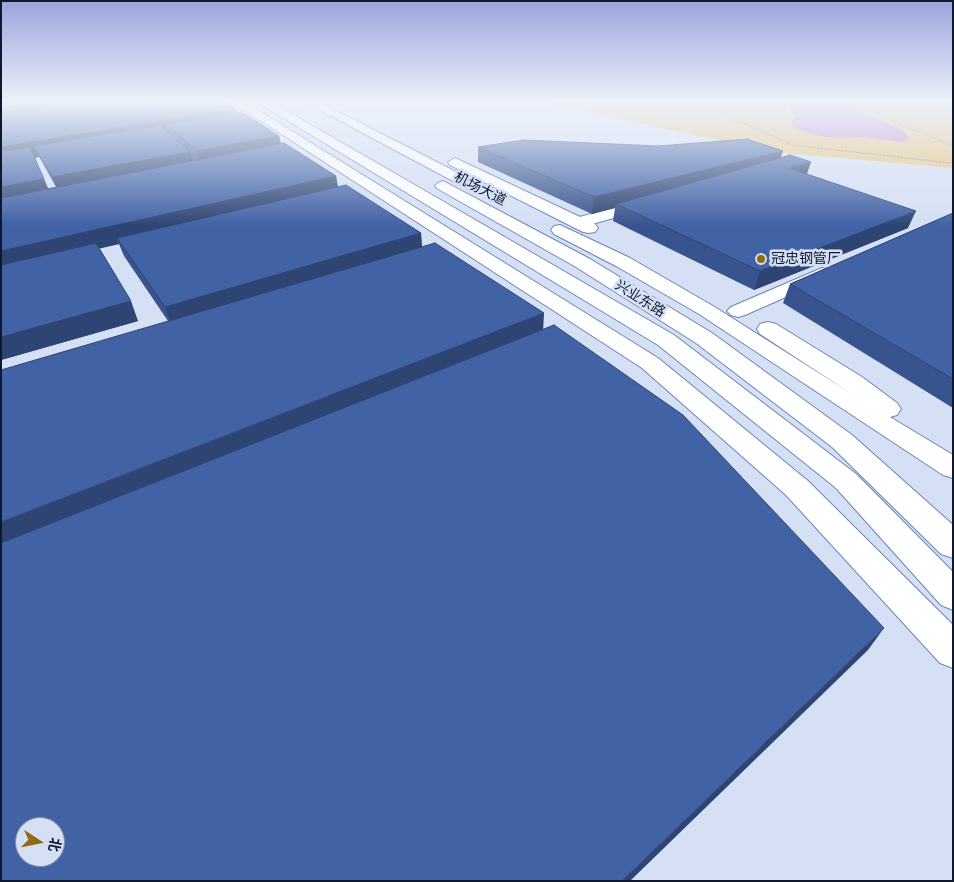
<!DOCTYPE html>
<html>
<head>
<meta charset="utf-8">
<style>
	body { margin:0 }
	#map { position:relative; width:954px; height:882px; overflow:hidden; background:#d5e0f5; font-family:"Zilla Slab","Noto Sans SC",serif }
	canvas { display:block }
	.frame { position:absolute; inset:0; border:2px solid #0f192b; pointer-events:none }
	.north { position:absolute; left:15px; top:817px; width:50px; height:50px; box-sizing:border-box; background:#d5e0f5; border:1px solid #8690a4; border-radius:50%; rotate:101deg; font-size:14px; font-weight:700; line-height:20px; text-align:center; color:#0f192b }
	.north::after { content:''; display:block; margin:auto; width:18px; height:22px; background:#906b11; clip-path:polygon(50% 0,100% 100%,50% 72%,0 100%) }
</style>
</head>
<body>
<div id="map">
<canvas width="954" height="882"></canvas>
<div class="frame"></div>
<div class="north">北</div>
</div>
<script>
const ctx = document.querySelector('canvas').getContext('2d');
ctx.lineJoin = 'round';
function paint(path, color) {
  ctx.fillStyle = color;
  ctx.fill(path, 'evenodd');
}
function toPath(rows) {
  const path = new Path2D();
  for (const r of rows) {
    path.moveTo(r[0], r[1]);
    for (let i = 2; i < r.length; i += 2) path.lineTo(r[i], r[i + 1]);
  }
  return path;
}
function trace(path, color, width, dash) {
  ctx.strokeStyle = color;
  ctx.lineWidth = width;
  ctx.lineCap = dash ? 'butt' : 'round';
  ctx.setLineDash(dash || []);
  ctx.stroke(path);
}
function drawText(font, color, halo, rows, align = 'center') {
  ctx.font = font + ' "Zilla Slab","Noto Sans SC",serif';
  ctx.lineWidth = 5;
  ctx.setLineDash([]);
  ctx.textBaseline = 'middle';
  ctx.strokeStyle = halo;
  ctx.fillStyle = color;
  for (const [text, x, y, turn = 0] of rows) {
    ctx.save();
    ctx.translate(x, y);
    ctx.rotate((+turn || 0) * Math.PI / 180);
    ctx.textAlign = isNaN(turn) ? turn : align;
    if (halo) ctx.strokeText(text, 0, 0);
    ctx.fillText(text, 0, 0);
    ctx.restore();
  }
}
paint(toPath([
	[544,102,953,102,953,168,765,151]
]), '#e8c47d');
paint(toPath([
	[789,102,857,102,855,105,865,114,897,127,905,132,909,139,906,141,899,142,865,137,840,138,819,136,796,129,791,125,795,115,789,111,791,106]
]), '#c589cb');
const minor = toPath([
	[232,102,245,102,658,358,808,481,953,625,953,668,940,663,786,495,642,368,232,102],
	[650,198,656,200,658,203,656,206,578,228,572,227,570,223,572,219,650,198],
	[822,268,829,270,832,274,829,278,745,315,738,317,731,315,727,311,731,307,822,268]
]);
const major = toPath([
	[257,102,271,102,287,111,674,335,856,474,953,572,953,610,941,605,836,488,658,345,257,102],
	[305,102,319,102,476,182,479,185,476,188,471,190,466,188,305,102],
	[455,158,595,224,598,228,595,232,589,233,583,232,450,165,448,162,455,158],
	[443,181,590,259,712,333,852,435,953,525,953,558,941,554,832,447,696,343,576,267,438,189,435,186,438,183,443,181],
	[560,225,630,258,713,306,852,394,760,334,757,329,760,324,768,322,776,324,862,377,897,403,901,409,897,415,890,417,953,455,953,478,943,475,699,314,616,266,554,234,551,230,554,226,560,225]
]);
trace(minor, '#6c85b5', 2);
trace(major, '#6c85b5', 2);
trace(toPath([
	[697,102,717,114,753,127,792,145,950,163,953,160],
	[862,102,895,122,953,146]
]), '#838da1', 1, [2.5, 1]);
paint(minor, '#fff');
paint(major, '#fff');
paint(toPath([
	[1,102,57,106,58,106,57,104,236,113,279,136,281,144,336,176,338,187,421,233,422,247,543,330,868,650,168,321,124,256,119,244,99,248,138,321,1,360],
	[39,157,41,160,56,187,48,189,35,158],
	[478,147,781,158,807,174,908,228,754,290,613,221,615,208,592,214,478,162],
	[953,213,953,408,783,303,790,284]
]), '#38548e');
paint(toPath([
	[50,102,57,102,54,118,1,126,1,112],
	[65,102,150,102,62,116,57,104],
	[236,109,238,122,166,124,168,134,34,146,39,157,1,163,1,147],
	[279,136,282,150,201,166,197,151],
	[783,151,778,166,616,204,615,208,592,214,594,197],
	[190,152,194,167,59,193,52,177],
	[811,162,806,177,789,168],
	[336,176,338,191,117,238,119,244,1,272,1,251],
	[44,179,51,195,1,204,1,187],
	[916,211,908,228,754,290,760,271],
	[421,233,422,251,172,326,165,307],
	[131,301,138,321,1,360,1,337],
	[544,313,543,333,1,550,1,522],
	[884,628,868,650,630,881,622,881]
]), '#2e4574');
const building = toPath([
	[1,102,50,102,49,105,1,112,1,102],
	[84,102,225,102,236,109,1,147,1,114,84,102],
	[242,112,279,136,197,151,166,124,242,112],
	[160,125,190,152,52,177,34,146,160,125],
	[747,139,783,151,594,197,478,147,524,140,658,146,747,139],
	[284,143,336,176,1,251,1,198,284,143],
	[30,147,44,179,1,187,1,151,30,147],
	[790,155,811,162,789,168,916,211,760,271,616,204,790,155],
	[346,185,421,233,165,307,117,238,346,185],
	[953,213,953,379,790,284,953,213],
	[96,243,131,301,1,337,1,265,96,243],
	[435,243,544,313,1,522,1,370,435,243],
	[554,325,683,415,884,628,622,881,1,881,1,543,554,325],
	[25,827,55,827,55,857,25,857,25,827]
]);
paint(building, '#4162a5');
trace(building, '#2e4574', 1);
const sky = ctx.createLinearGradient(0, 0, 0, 226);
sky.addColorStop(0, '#9aa3dc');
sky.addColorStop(0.45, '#ecf1fa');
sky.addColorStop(1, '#ecf1fa00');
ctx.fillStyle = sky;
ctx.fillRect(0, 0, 954, 226);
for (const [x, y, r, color] of [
	[761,259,5,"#906b11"]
]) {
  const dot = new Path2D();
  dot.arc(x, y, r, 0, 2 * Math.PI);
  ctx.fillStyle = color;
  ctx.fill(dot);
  trace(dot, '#d5e0f5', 2);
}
drawText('14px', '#0f192b', '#d5e0f5', [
	["机场大道",480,189,27],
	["兴业东路",640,299,32]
]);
drawText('14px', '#0f192b', '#d5e0f5', [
	["冠忠钢管厂",771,259]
], 'left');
</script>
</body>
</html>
